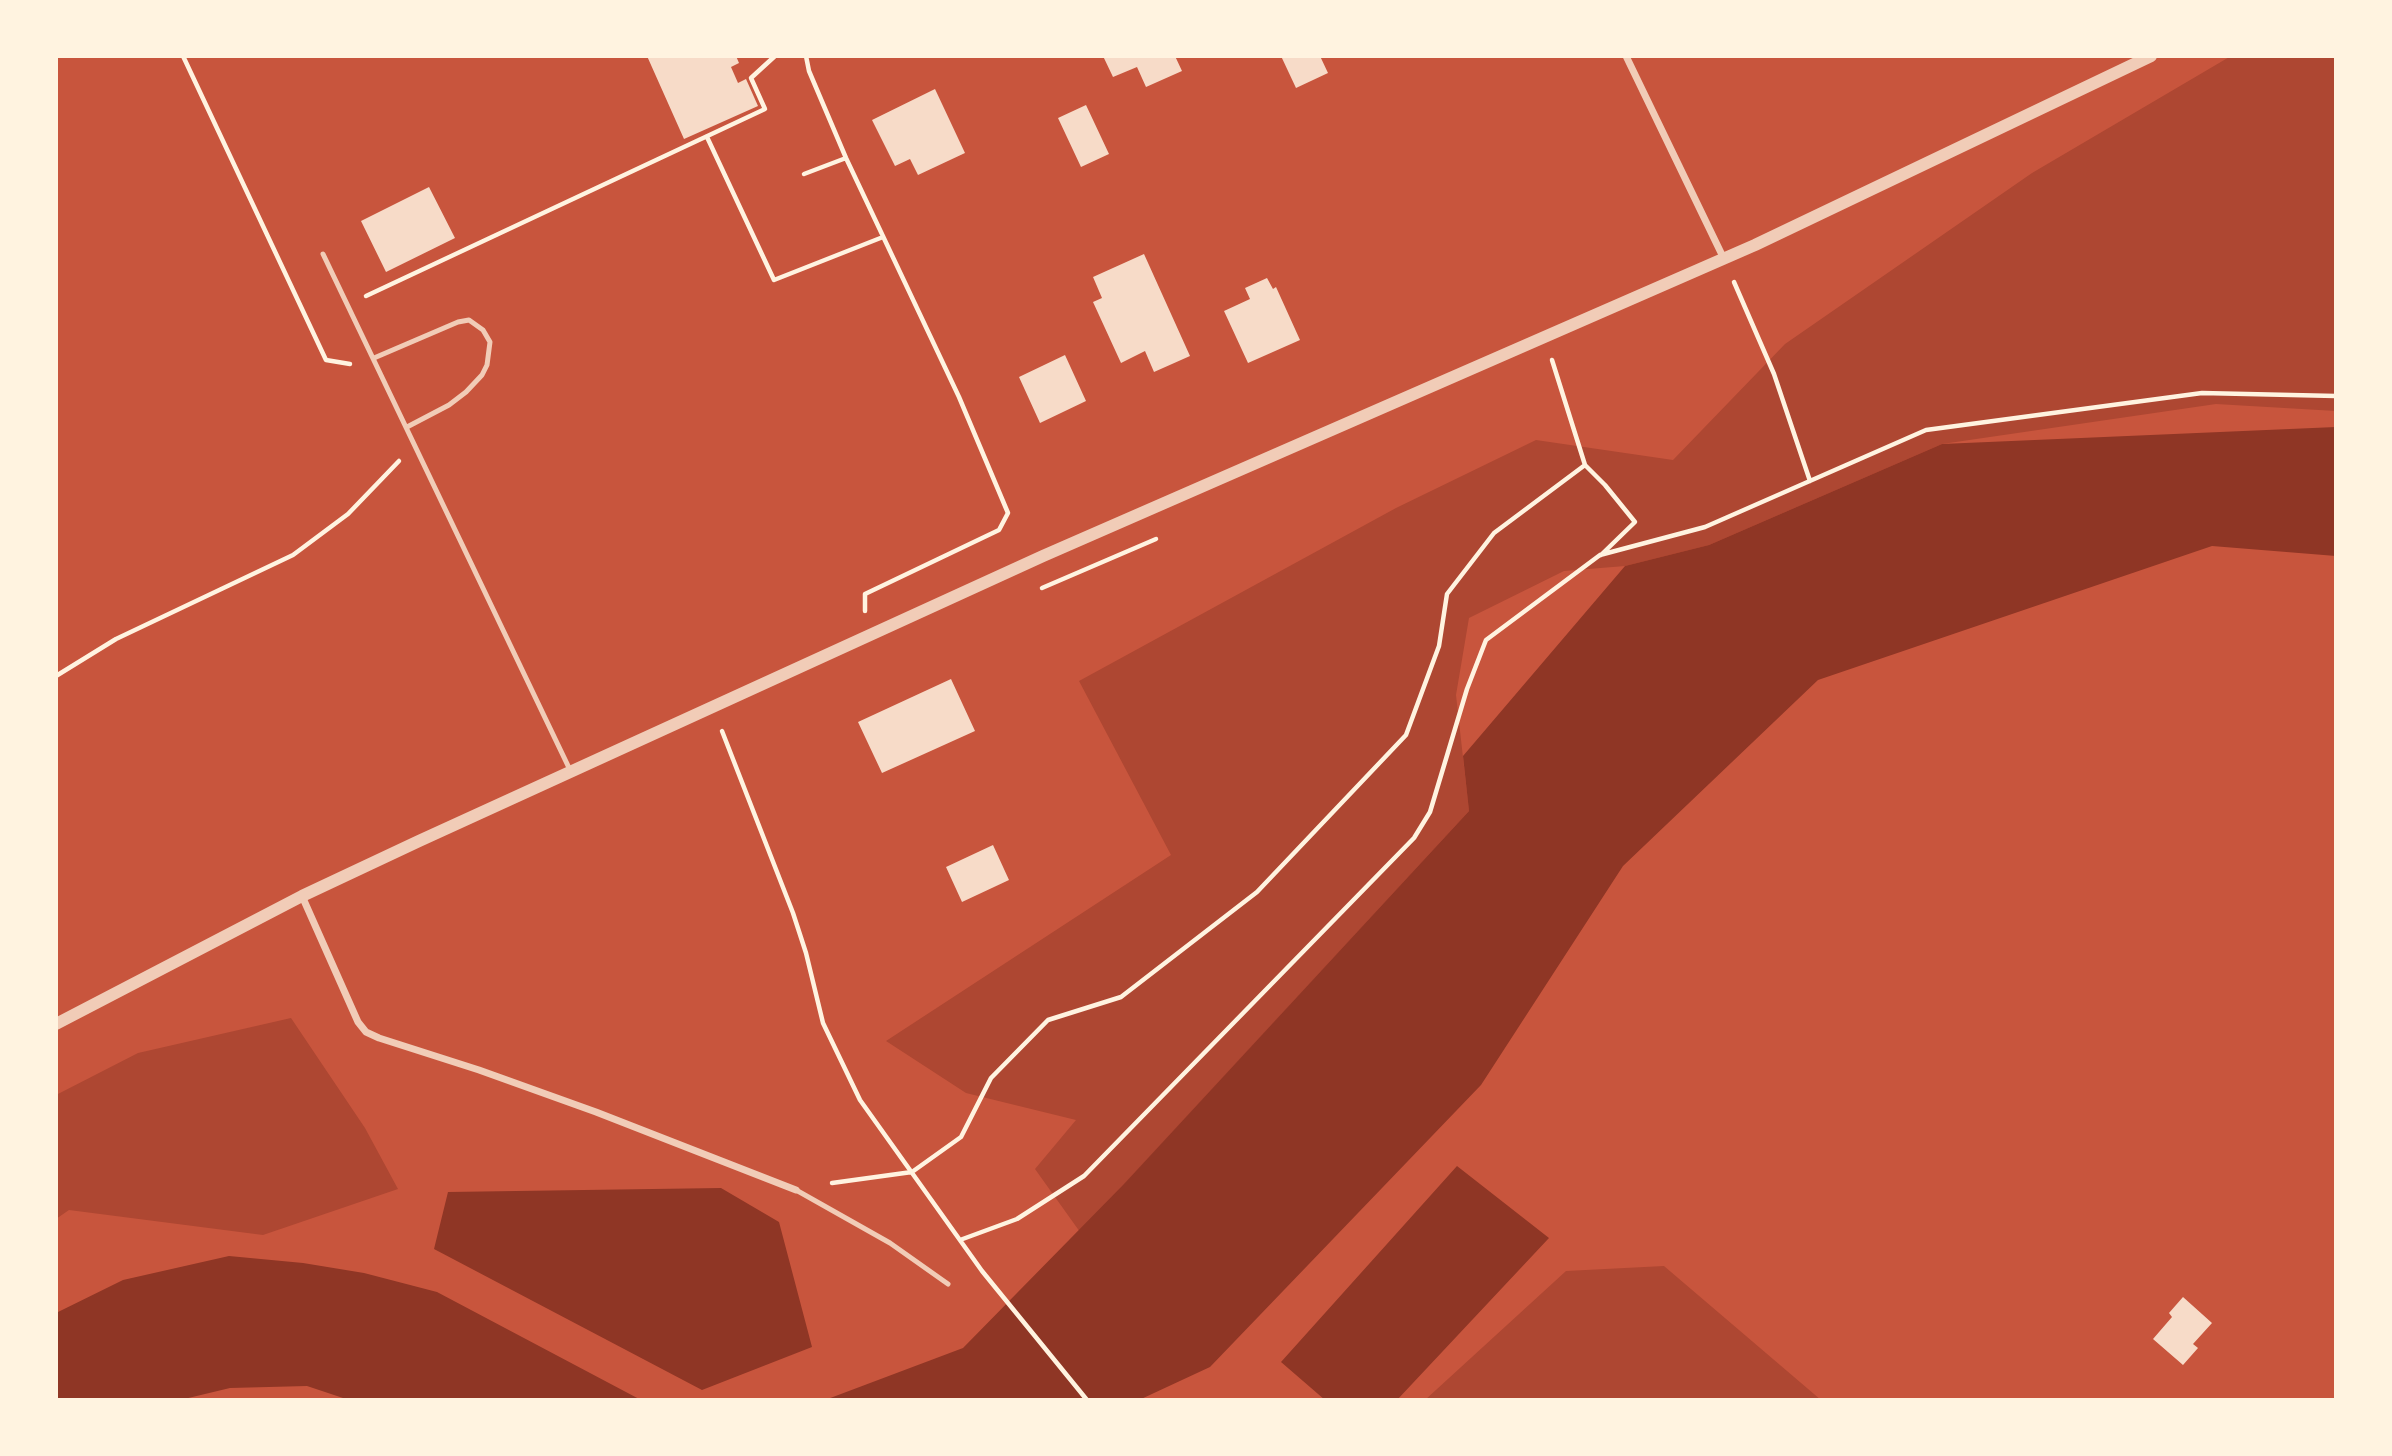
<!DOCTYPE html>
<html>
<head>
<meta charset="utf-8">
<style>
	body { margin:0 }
	#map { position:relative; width:2392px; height:1456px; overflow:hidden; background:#c8553d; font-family:Rubik,sans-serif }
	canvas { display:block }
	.frame { position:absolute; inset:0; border:58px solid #fff3e0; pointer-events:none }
</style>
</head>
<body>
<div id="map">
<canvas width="2392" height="1456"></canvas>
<div class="frame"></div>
</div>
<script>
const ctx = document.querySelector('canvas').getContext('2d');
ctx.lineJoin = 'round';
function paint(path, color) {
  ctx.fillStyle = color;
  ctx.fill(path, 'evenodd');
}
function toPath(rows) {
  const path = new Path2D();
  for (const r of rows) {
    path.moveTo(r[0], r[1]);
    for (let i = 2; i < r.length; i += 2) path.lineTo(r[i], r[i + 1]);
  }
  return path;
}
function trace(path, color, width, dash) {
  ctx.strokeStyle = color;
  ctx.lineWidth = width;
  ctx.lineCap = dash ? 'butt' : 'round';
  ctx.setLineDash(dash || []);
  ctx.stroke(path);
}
paint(toPath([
	[2231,56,2336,56,2336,411,2216,404,1942,444,1709,545,1625,566,1564,571,1469,618,1456,695,1469,811,1080,1232,1035,1169,1076,1120,966,1093,886,1041,1171,855,1079,681,1396,508,1536,440,1673,460,1785,344,2032,173],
	[291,1018,365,1128,398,1189,263,1235,69,1210,56,1219,56,1095,138,1053],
	[1664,1266,1821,1400,1425,1400,1566,1271]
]), '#ae4732');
paint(toPath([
	[2336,427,2336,556,2212,546,1818,680,1623,866,1481,1085,1210,1367,1139,1400,825,1400,963,1348,1123,1185,1469,811,1463,756,1625,566,1709,545,1942,444],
	[1457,1166,1549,1238,1397,1400,1325,1400,1281,1362],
	[721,1188,779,1222,812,1347,702,1390,434,1249,448,1192],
	[229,1256,303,1263,364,1273,437,1292,641,1400,349,1400,307,1386,230,1388,180,1400,56,1400,56,1313,123,1280]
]), '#8f3625');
paint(toPath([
	[647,56,736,56,739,63,731,67,738,83,746,79,758,106,684,139],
	[1103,56,1175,56,1182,71,1146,87,1137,67,1113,77],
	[1281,56,1320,56,1328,73,1296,88],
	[935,89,965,153,918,175,910,159,895,166,872,120],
	[1086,105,1109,154,1081,167,1058,118],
	[429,187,455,238,386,272,361,221],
	[1144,254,1190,356,1154,372,1145,351,1121,363,1093,302,1102,298,1093,277],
	[1267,278,1273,289,1276,287,1300,340,1248,363,1224,311,1250,299,1245,288],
	[1065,355,1086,401,1040,423,1019,377],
	[951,679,975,731,882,773,858,722],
	[993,845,1009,880,962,902,946,867],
	[2183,1297,2212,1323,2193,1344,2198,1348,2183,1365,2153,1339,2172,1317,2169,1313]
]), '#f7dbc8');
trace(toPath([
	[183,56,326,360,350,364],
	[806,56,809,71,846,158,959,397,1008,513,999,530,865,594,865,611],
	[707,137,774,280,883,237],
	[804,174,846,158],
	[1734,282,1774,374,1810,481],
	[366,296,765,109,751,78,775,56],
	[1552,360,1585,465,1605,485,1635,522,1601,555],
	[1042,588,1156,539],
	[56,676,116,639,293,555,348,514,399,461],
	[722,731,793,913,806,953,823,1023,860,1100,982,1271,1087,1400],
	[832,1183,912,1172,961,1137,991,1078,1048,1020,1121,997,1257,892,1406,735,1439,646,1447,594,1494,533,1585,465],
	[960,1240,1017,1219,1084,1176,1414,838,1430,812,1467,689,1486,640,1600,555,1705,527,1926,430,2202,393,2336,396]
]), '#fff3e0', 4.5);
trace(toPath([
	[323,254,571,772],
	[374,358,458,322,469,320,483,330,490,342,487,365,482,375,466,392,449,405,407,427],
	[796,1190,890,1243,948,1284]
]), '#f1ccb7', 5);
trace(toPath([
	[1626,56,1724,259],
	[302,896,358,1022,366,1032,379,1038,479,1070,596,1112,796,1190]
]), '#f1ccb7', 7);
trace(toPath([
	[56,1024,302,896,419,841,1043,556,1755,245,2151,56]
]), '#f1ccb7', 12);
</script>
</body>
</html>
